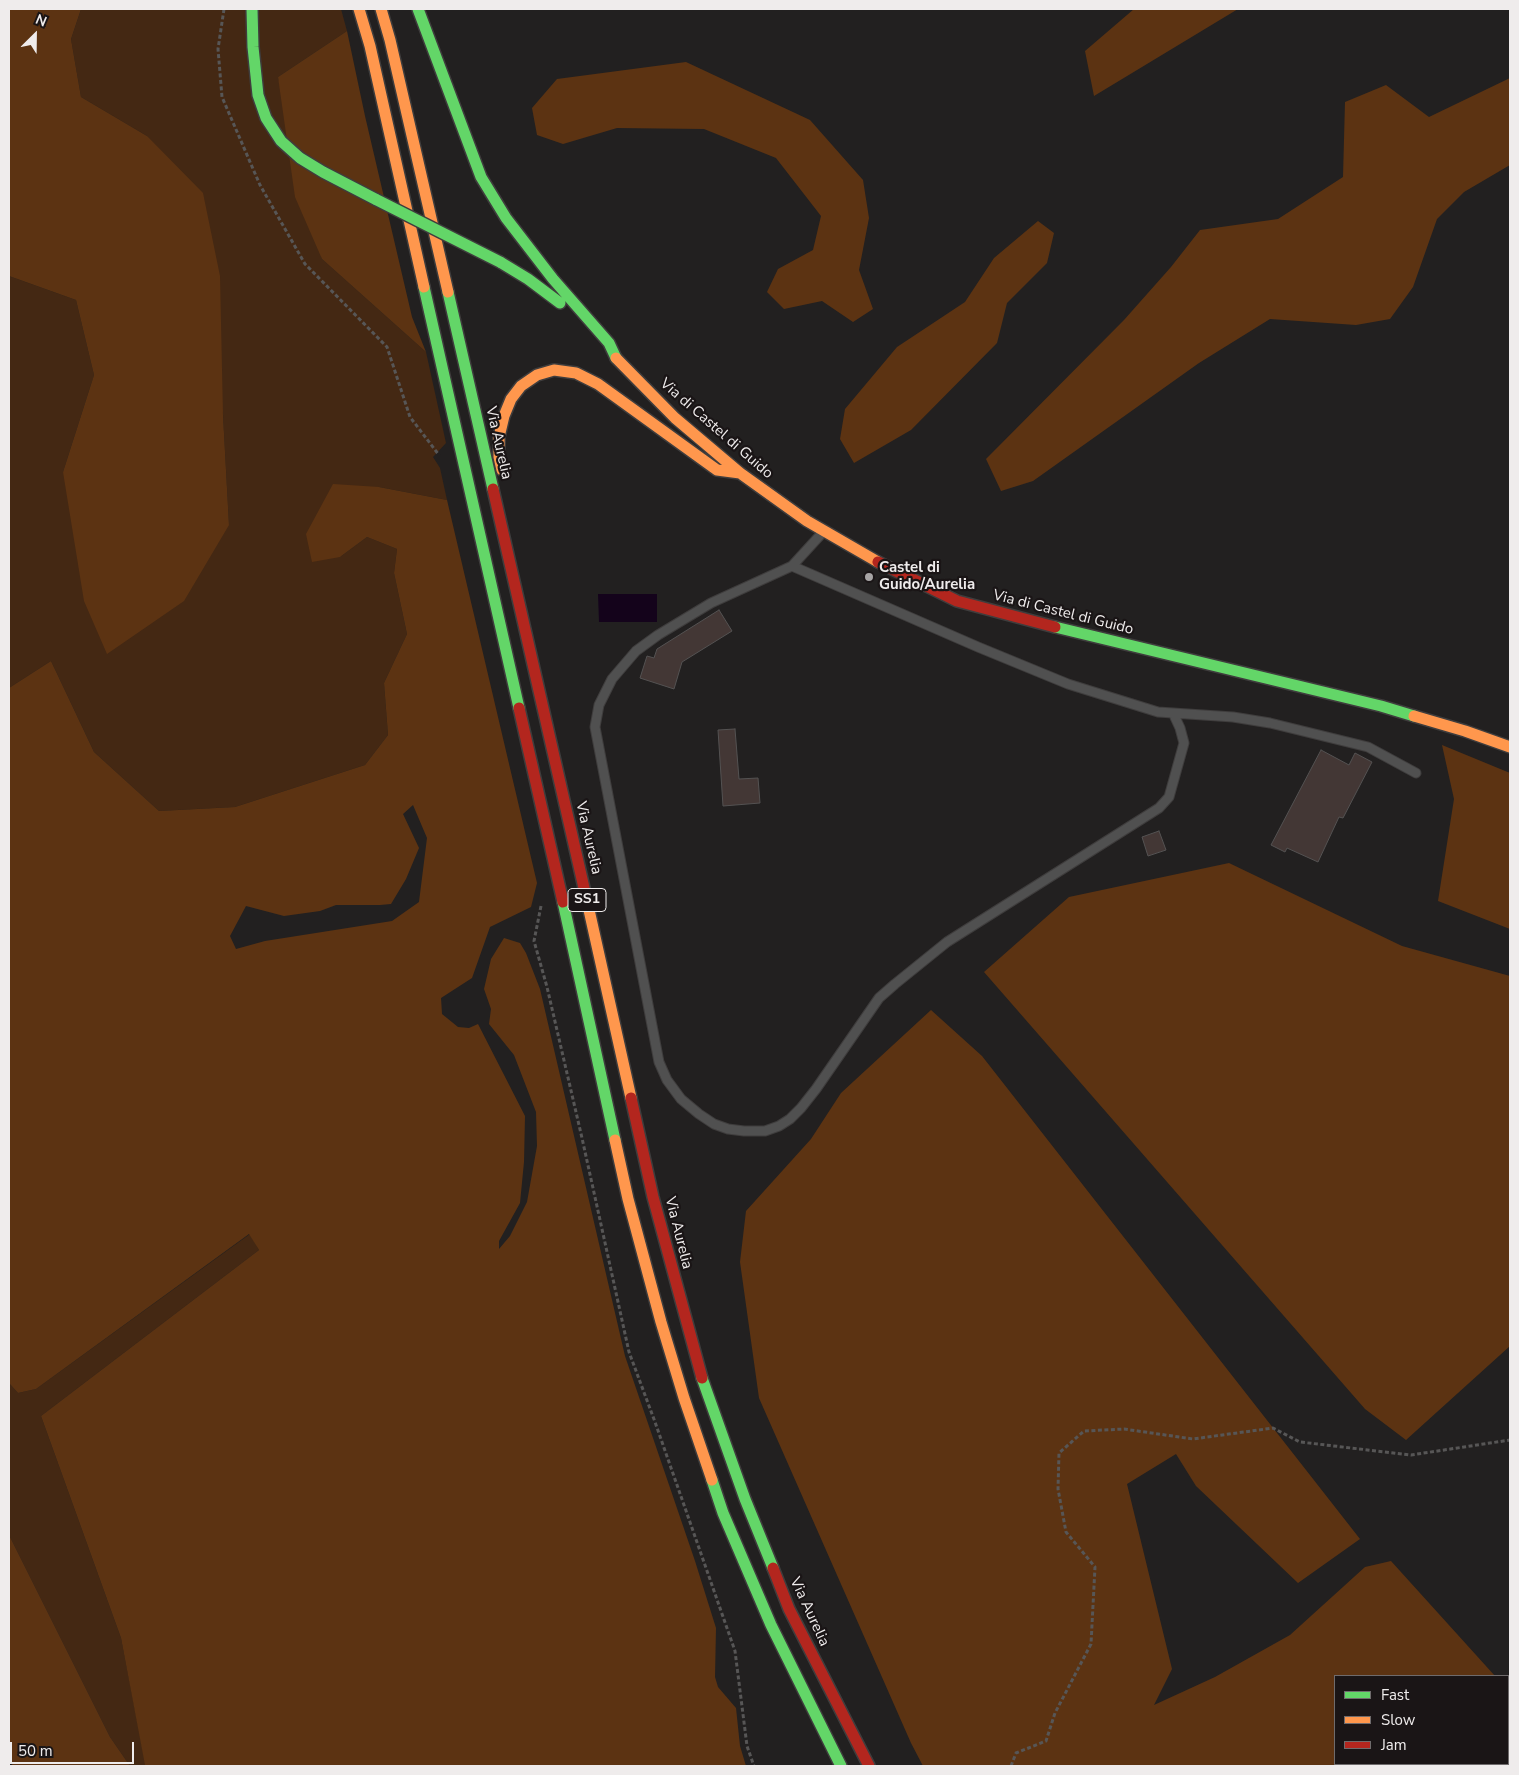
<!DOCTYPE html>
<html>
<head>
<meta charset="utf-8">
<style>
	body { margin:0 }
	#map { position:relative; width:1519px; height:1775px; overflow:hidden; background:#222020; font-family:"Nunito Sans",sans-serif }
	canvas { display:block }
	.frame { position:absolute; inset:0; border:10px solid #efecec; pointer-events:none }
	.legend { position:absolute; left:1334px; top:1675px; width:175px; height:90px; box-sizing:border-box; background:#1a1516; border:1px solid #6f6b6c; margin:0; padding:6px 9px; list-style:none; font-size:15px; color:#efecec }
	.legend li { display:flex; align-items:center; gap:10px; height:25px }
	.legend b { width:25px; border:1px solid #6f6b6c }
	.north { position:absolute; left:10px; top:10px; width:50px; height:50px; -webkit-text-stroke:4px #1a1516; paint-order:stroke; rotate:23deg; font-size:14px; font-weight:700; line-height:20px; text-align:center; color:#efecec }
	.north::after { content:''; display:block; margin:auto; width:18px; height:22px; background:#efecec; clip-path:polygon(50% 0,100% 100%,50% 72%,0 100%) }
	.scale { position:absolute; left:10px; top:1742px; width:124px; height:22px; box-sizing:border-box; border:2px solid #efecec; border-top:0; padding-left:6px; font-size:15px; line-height:18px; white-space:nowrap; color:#efecec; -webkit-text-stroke:4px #1a1516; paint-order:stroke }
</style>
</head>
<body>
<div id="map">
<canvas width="1519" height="1775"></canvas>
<div class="frame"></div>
<ul class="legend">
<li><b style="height:6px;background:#63d668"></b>Fast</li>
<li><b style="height:6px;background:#ff974d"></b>Slow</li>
<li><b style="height:6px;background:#b3261e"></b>Jam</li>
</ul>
<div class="north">N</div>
<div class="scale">50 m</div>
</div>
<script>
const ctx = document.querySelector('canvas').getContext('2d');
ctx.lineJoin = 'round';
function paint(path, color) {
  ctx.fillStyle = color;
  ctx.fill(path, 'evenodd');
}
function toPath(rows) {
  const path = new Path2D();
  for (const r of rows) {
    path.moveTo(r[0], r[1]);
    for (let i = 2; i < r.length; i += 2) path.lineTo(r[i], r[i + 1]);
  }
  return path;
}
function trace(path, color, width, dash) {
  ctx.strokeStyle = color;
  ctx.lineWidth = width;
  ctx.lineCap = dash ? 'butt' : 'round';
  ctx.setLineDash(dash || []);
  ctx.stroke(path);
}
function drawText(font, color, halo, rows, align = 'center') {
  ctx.font = font + ' "Nunito Sans",sans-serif';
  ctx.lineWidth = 4.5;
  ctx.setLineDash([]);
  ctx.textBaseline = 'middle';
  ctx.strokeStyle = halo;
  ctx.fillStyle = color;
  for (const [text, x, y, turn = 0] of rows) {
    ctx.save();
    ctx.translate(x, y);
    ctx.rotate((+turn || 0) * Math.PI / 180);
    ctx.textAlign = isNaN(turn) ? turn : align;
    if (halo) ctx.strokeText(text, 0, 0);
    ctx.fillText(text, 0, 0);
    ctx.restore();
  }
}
paint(toPath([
	[81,9,341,9,347,31,278,77,322,259,426,352,446,443,433,457,440,468,447,500,379,487,340,557,367,537,397,549,394,573,407,634,384,683,388,735,365,765,235,807,159,811,94,752,51,661,9,688,9,276,76,300,94,375,63,472,229,525,223,415,147,136,81,97,71,39],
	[250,1234,259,1250,41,1416,121,1638,146,1766,130,1766,110,1737,9,1535,9,1383,18,1393,36,1389]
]), '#442813');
paint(toPath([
	[9,9,81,9,71,39,81,97,147,136,203,193,220,276,223,415,229,525,184,601,107,654,84,601,63,472,94,375,76,300,9,276],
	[1134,9,1238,9,1094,96,1085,51],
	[347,31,365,116,412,317,426,352,322,259,295,197,278,77],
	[686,62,810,120,863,180,869,218,859,270,873,309,853,322,822,301,784,309,767,292,778,269,813,250,821,216,776,158,704,129,617,128,563,144,537,135,532,108,557,79],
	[1510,78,1510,165,1464,192,1437,219,1413,287,1390,319,1356,325,1270,319,1199,363,1033,481,1001,491,986,459,1124,320,1171,267,1200,230,1278,219,1343,177,1345,102,1386,85,1429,117],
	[1038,221,1054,233,1047,263,1007,303,997,343,911,430,854,463,840,439,845,409,897,347,965,302,994,258],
	[333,484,379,487,447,500,537,883,531,907,490,927,472,978,441,998,442,1014,458,1027,469,1028,478,1024,525,1116,524,1162,520,1203,499,1241,499,1249,510,1236,527,1202,537,1146,536,1112,514,1055,489,1024,491,1009,484,989,491,959,504,938,520,943,526,953,540,989,625,1356,695,1561,716,1628,715,1677,718,1687,736,1708,740,1746,746,1766,143,1766,145,1765,121,1638,41,1416,259,1250,249,1234,36,1389,18,1393,9,1383,9,688,51,661,94,752,159,811,235,807,365,765,388,735,384,683,407,634,394,573,397,549,367,537,340,557,312,562,306,534],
	[413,805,427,838,419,902,392,921,265,941,236,949,230,936,246,906,284,916,320,911,336,905,380,905,391,904,406,879,419,848,403,814],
	[1442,745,1510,773,1510,929,1438,901,1454,799],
	[1229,863,1402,946,1510,976,1510,1346,1406,1440,1365,1409,984,972,1069,897],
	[931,1010,982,1056,1360,1539,1298,1583,1196,1486,1176,1454,1127,1484,1172,1669,1154,1705,1215,1677,1290,1635,1365,1567,1391,1561,1495,1676,1335,1676,1335,1764,1366,1764,1362,1766,923,1766,911,1743,759,1398,740,1262,746,1211,811,1139,841,1093],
	[9,1535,110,1737,130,1766,13,1766,9,1759],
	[1508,1759,1510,1759,1510,1766,1447,1766,1450,1764,1508,1764]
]), '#5c3312');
paint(toPath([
	[598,594,657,594,657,622,599,622]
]), '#14031b');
const building = toPath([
	[719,610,732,631,682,662,674,689,640,678,647,656,654,658,657,649,719,610],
	[735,729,739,779,758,778,760,803,723,806,718,730,735,729],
	[1321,750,1349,765,1355,753,1372,762,1343,818,1339,817,1318,862,1287,848,1285,852,1271,845,1321,750],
	[1159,831,1166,850,1148,856,1142,837,1159,831]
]);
paint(building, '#433735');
trace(building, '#545252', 1);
const lane = toPath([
	[824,531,792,566,711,603,658,635,636,651,612,679,599,705,595,727,659,1062,667,1080,681,1099,699,1114,714,1124,728,1129,744,1131,765,1131,779,1126,790,1119,801,1108,816,1089,879,998,895,984,947,942,1159,808,1169,797,1184,743,1180,728,1173,713],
	[792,566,978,647,1068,684,1158,712,1233,717,1270,723,1368,747,1416,773]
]);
const fast = toPath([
	[252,9,253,47,258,95,266,118,281,141,300,158,323,172,377,200],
	[418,9,481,177,506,218,553,279,609,343,616,358],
	[500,262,528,279,560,303],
	[424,287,519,708],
	[448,292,493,489],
	[1055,627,1381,706,1414,716],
	[563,902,615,1140],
	[702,1378,745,1499,773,1568],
	[712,1480,723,1513,771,1625,841,1766]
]);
const slow = toPath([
	[359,9,370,46,424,287],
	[381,9,390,40,448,292],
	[616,358,675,418,740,473,807,521,878,562],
	[502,470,499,457,499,437,504,416,511,399,521,386,537,375,554,370,576,373,598,384,717,470,740,473],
	[1414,716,1465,731,1510,747],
	[587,901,631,1098],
	[615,1140,628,1199,661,1322,684,1398,712,1480]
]);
const jam = toPath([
	[493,489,587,901],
	[878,562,957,601,1055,627],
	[519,708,563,902],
	[631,1098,653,1197,702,1378],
	[773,1568,789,1609,869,1766]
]);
trace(lane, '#3f3d3d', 11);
trace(fast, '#3f3d3d', 14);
trace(slow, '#3f3d3d', 14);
trace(jam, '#3f3d3d', 14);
trace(toPath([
	[224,9,218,49,222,97,260,185,305,264,387,347,410,417,439,455],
	[541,906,534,941,547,987,582,1138,629,1352,655,1422,735,1651,747,1746,754,1766],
	[1508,1709,1510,1708],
	[1011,1766,1016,1753,1046,1741,1055,1713,1091,1644,1095,1567,1066,1532,1058,1489,1059,1453,1084,1431,1124,1429,1193,1439,1273,1428,1300,1442,1411,1455,1510,1440],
	[1410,1766,1414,1764]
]), '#575656', 3, [4, 2.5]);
trace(lane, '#505050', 9);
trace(fast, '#63d668', 11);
trace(slow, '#ff974d', 11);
trace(jam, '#b3261e', 11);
const fastBridge = toPath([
	[377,200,500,262]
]);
trace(fastBridge, '#3f3d3d', 14, []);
trace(fastBridge, '#63d668', 11);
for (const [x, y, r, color] of [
	[869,577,5,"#a7a5a5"]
]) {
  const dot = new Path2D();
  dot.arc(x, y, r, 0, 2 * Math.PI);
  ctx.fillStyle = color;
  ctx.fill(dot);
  trace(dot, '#1a1516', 2);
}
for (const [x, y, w] of [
	[587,900,38]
]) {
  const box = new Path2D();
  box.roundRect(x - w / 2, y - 11.5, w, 23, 4);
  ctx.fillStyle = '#1a1516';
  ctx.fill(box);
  trace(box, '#efecec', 1);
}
drawText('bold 14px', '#efecec', null, [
	["SS1",587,900]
]);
drawText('15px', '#efecec', '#1a1516', [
	["Via di Castel di Guido",716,429,41],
	["Via Aurelia",498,443,77],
	["Via di Castel di Guido",1063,613,14],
	["Via Aurelia",588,838,77],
	["Via Aurelia",678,1233,76],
	["Via Aurelia",809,1612,65]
]);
drawText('bold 15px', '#efecec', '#1a1516', [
	["Castel di",879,568],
	["Guido/Aurelia",879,585]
], 'left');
</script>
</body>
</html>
